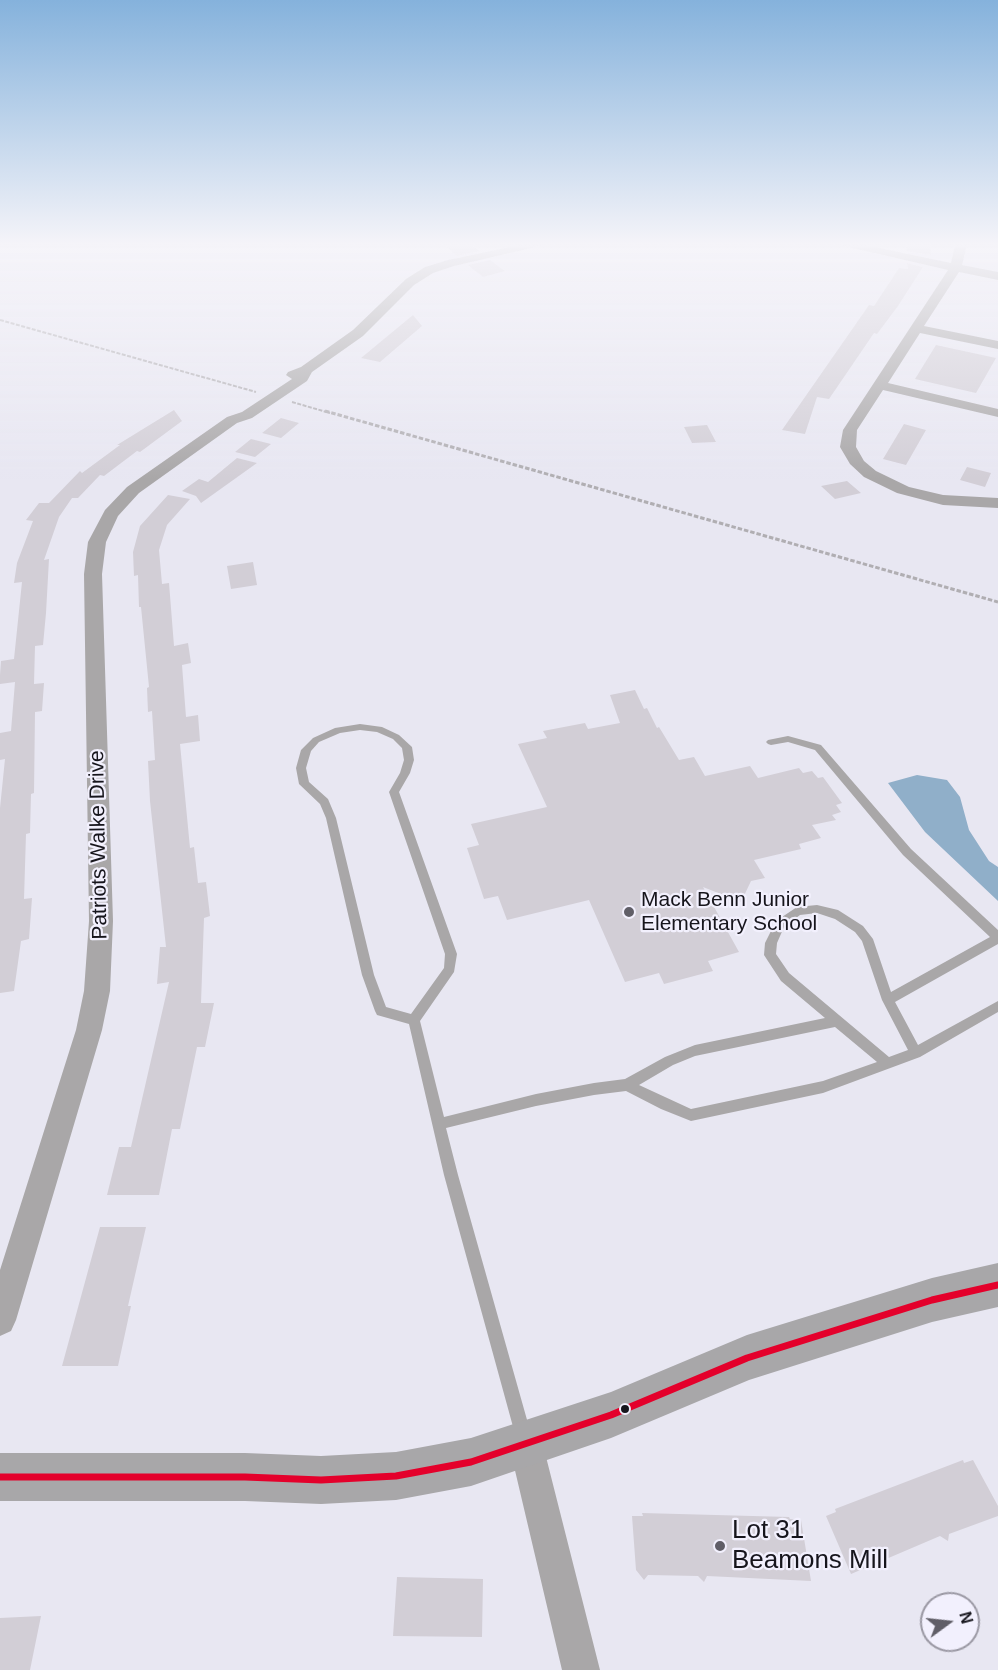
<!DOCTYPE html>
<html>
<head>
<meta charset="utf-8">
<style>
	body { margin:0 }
	#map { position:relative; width:998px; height:1670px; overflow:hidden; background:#e8e7f2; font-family:Arial,sans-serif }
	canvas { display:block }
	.north { position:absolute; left:920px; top:1592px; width:60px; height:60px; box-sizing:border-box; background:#f2f0fd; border:2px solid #9a98a3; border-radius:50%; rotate:75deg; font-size:16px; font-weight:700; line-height:24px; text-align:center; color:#16151c }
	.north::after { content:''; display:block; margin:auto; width:21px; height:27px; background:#605e67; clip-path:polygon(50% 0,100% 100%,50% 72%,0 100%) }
</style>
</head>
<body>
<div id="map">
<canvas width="998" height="1670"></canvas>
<div class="north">N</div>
</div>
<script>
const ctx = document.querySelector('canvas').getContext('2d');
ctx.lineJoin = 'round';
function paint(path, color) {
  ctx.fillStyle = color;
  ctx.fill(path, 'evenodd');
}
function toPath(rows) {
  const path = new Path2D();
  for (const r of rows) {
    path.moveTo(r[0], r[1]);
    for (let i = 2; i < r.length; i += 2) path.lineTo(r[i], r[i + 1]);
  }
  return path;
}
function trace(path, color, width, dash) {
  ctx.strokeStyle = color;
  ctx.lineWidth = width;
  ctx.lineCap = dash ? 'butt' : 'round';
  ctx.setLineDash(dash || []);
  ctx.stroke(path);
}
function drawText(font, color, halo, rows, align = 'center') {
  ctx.font = font + ' Arial,sans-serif';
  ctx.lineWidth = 4.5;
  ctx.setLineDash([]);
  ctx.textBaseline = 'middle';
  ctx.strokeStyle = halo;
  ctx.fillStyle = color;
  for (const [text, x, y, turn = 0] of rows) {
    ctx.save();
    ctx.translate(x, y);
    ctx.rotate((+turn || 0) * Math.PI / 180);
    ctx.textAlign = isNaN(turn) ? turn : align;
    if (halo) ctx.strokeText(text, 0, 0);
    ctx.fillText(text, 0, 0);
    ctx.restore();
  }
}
paint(toPath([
	[917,775,947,780,960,797,969,830,989,861,998,867,998,901,925,832,888,783]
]), '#90afc9');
paint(toPath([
	[445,245,472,245,479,251,457,256],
	[906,245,930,245,931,255,907,251],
	[490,260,505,271,483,277,468,265],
	[907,263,923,267,898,306,877,334,874,333,829,399,817,397,805,434,782,430,869,305,874,306,899,268,908,269],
	[413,315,422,326,380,362,361,358],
	[936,345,996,358,976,393,915,379],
	[174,410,182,421,140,452,137,451,104,476,100,475,78,498,72,498,59,517,44,560,49,559,46,613,43,645,35,646,34,684,44,683,42,711,35,712,34,793,31,794,30,833,26,834,24,899,32,898,29,939,21,941,14,991,0,993,0,808,5,759,0,760,0,733,11,731,15,682,0,684,0,675,1,661,14,659,22,582,14,583,17,563,33,521,26,520,39,503,49,503,80,471,82,473,120,445,117,445],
	[281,418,299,423,281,438,262,433],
	[904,424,926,430,906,465,883,459],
	[707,425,716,442,692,443,684,427],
	[251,439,271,444,255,457,235,452],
	[237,458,257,463,201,503,196,496,182,491,199,479,208,482],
	[967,467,991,473,985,487,960,480],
	[847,481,861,493,835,499,821,486],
	[168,495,190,499,167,525,159,550,162,584,169,583,174,646,188,643,191,663,182,665,186,717,198,715,200,741,180,744,190,848,194,847,198,883,206,882,210,916,204,918,201,1003,214,1003,205,1047,197,1047,180,1129,172,1129,159,1195,107,1195,119,1147,131,1147,169,982,157,984,160,947,166,947,150,801,148,761,155,760,152,711,148,712,147,688,149,687,141,607,139,607,138,575,134,576,133,552,140,526],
	[253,562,257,585,231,589,227,566],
	[635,690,644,709,647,708,657,728,659,727,679,760,694,757,705,776,750,766,758,778,799,768,803,773,812,771,818,778,823,777,842,803,836,805,841,812,832,815,836,820,812,825,821,838,799,844,801,849,754,860,765,878,751,881,741,902,703,887,739,952,708,961,713,971,664,984,659,973,625,982,589,900,507,920,498,896,484,899,467,848,479,845,471,824,547,807,518,744,547,738,543,731,585,723,588,729,620,723,610,695],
	[100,1227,146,1227,128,1306,131,1306,118,1366,62,1366],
	[963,1460,964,1463,973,1460,998,1506,998,1516,949,1534,948,1541,940,1536,851,1574,826,1516,836,1512,835,1509],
	[642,1513,789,1517,790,1519,801,1520,811,1581,707,1576,704,1582,698,1576,648,1575,644,1580,636,1570,632,1516,643,1516],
	[397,1577,483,1579,482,1637,393,1636],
	[41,1616,30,1670,0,1670,0,1618]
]), '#d2ced6');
trace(toPath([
	[0,320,256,392],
	[292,402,330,413]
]), '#b0aeb2', 2, [4, 1.5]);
trace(toPath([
	[325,411,998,602]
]), '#b0aeb2', 3, [4.5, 2]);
paint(toPath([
	[360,724,382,727,399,735,412,747,414,760,410,773,399,792,457,954,454,972,420,1021,444,1117,536,1094,594,1083,625,1079,665,1057,695,1045,825,1018,781,981,764,955,765,943,776,921,797,907,817,905,838,910,863,926,873,939,891,992,990,937,903,855,815,750,788,742,771,745,768,744,766,742,768,740,788,736,821,745,911,849,998,930,998,944,895,1002,918,1045,998,1001,998,1012,920,1057,823,1093,691,1121,661,1109,626,1091,594,1095,536,1106,446,1128,458,1175,531,1434,529,1440,523,1442,517,1440,515,1434,444,1175,409,1024,377,1015,375,1011,362,975,326,818,320,804,299,784,296,768,301,750,313,738,335,728,360,724],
	[360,730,377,732,393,739,402,748,404,760,400,773,389,792,445,954,444,968,411,1014,386,1007,374,975,336,818,328,799,309,782,306,768,311,751,319,742,340,733,360,730],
	[817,913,835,919,855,932,862,941,882,1000,908,1050,889,1057,789,973,776,954,777,943,784,927,800,915,817,913],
	[835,1027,877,1062,823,1081,691,1109,639,1085,673,1065,695,1056,835,1027]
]), '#a9a7a8');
paint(toPath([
	[520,245,544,245,454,266,433,273,414,285,363,336,312,372,307,381,252,418,237,423,139,493,118,516,106,542,102,574,113,921,110,991,102,1030,16,1320,11,1331,0,1336,0,1270,76,1030,84,991,89,921,84,574,88,542,105,510,127,487,227,417,242,412,292,379,286,375,288,372,301,367,353,330,406,279,425,267,448,260,520,245],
	[840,245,865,245,951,263,955,245,967,245,962,265,998,272,998,280,959,272,924,326,998,341,998,349,920,333,888,383,998,409,998,417,883,390,857,430,856,447,864,461,876,471,909,487,943,495,998,498,998,508,943,505,897,493,864,477,850,464,840,447,843,430,948,270,840,245],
	[526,1428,538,1433,543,1445,600,1670,562,1670,509,1445,514,1433,526,1428]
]), '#a9a7a8');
paint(toPath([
	[998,1263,998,1307,932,1322,749,1380,611,1438,471,1486,396,1500,321,1504,245,1501,0,1501,0,1453,245,1453,321,1456,396,1452,471,1438,611,1392,747,1335,932,1278,998,1263]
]), '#a8a7a9');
trace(toPath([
	[0,1477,245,1477,321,1480,396,1476,471,1462,611,1415,747,1358,932,1300,998,1285]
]), '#e4002b', 7);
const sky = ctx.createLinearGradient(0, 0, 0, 479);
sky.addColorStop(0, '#85b2dc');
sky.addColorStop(0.51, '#f5f4f9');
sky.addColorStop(1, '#f5f4f900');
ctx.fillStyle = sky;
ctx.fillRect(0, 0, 998, 479);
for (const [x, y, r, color] of [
	[629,912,6,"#605e67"],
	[625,1409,5,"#16151c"],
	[720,1546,6,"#605e67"]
]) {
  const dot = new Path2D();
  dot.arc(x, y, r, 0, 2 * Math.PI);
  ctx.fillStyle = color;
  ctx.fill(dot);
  trace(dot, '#f2f0fd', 2);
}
drawText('21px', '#16151c', '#f2f0fd', [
	["Patriots Walke Drive",99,845,-91]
]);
drawText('21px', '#16151c', '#f2f0fd', [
	["Mack Benn Junior",641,900],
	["Elementary School",641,924]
], 'left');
drawText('26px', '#16151c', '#f2f0fd', [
	["Lot 31",732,1531],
	["Beamons Mill",732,1561]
], 'left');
</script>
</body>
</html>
